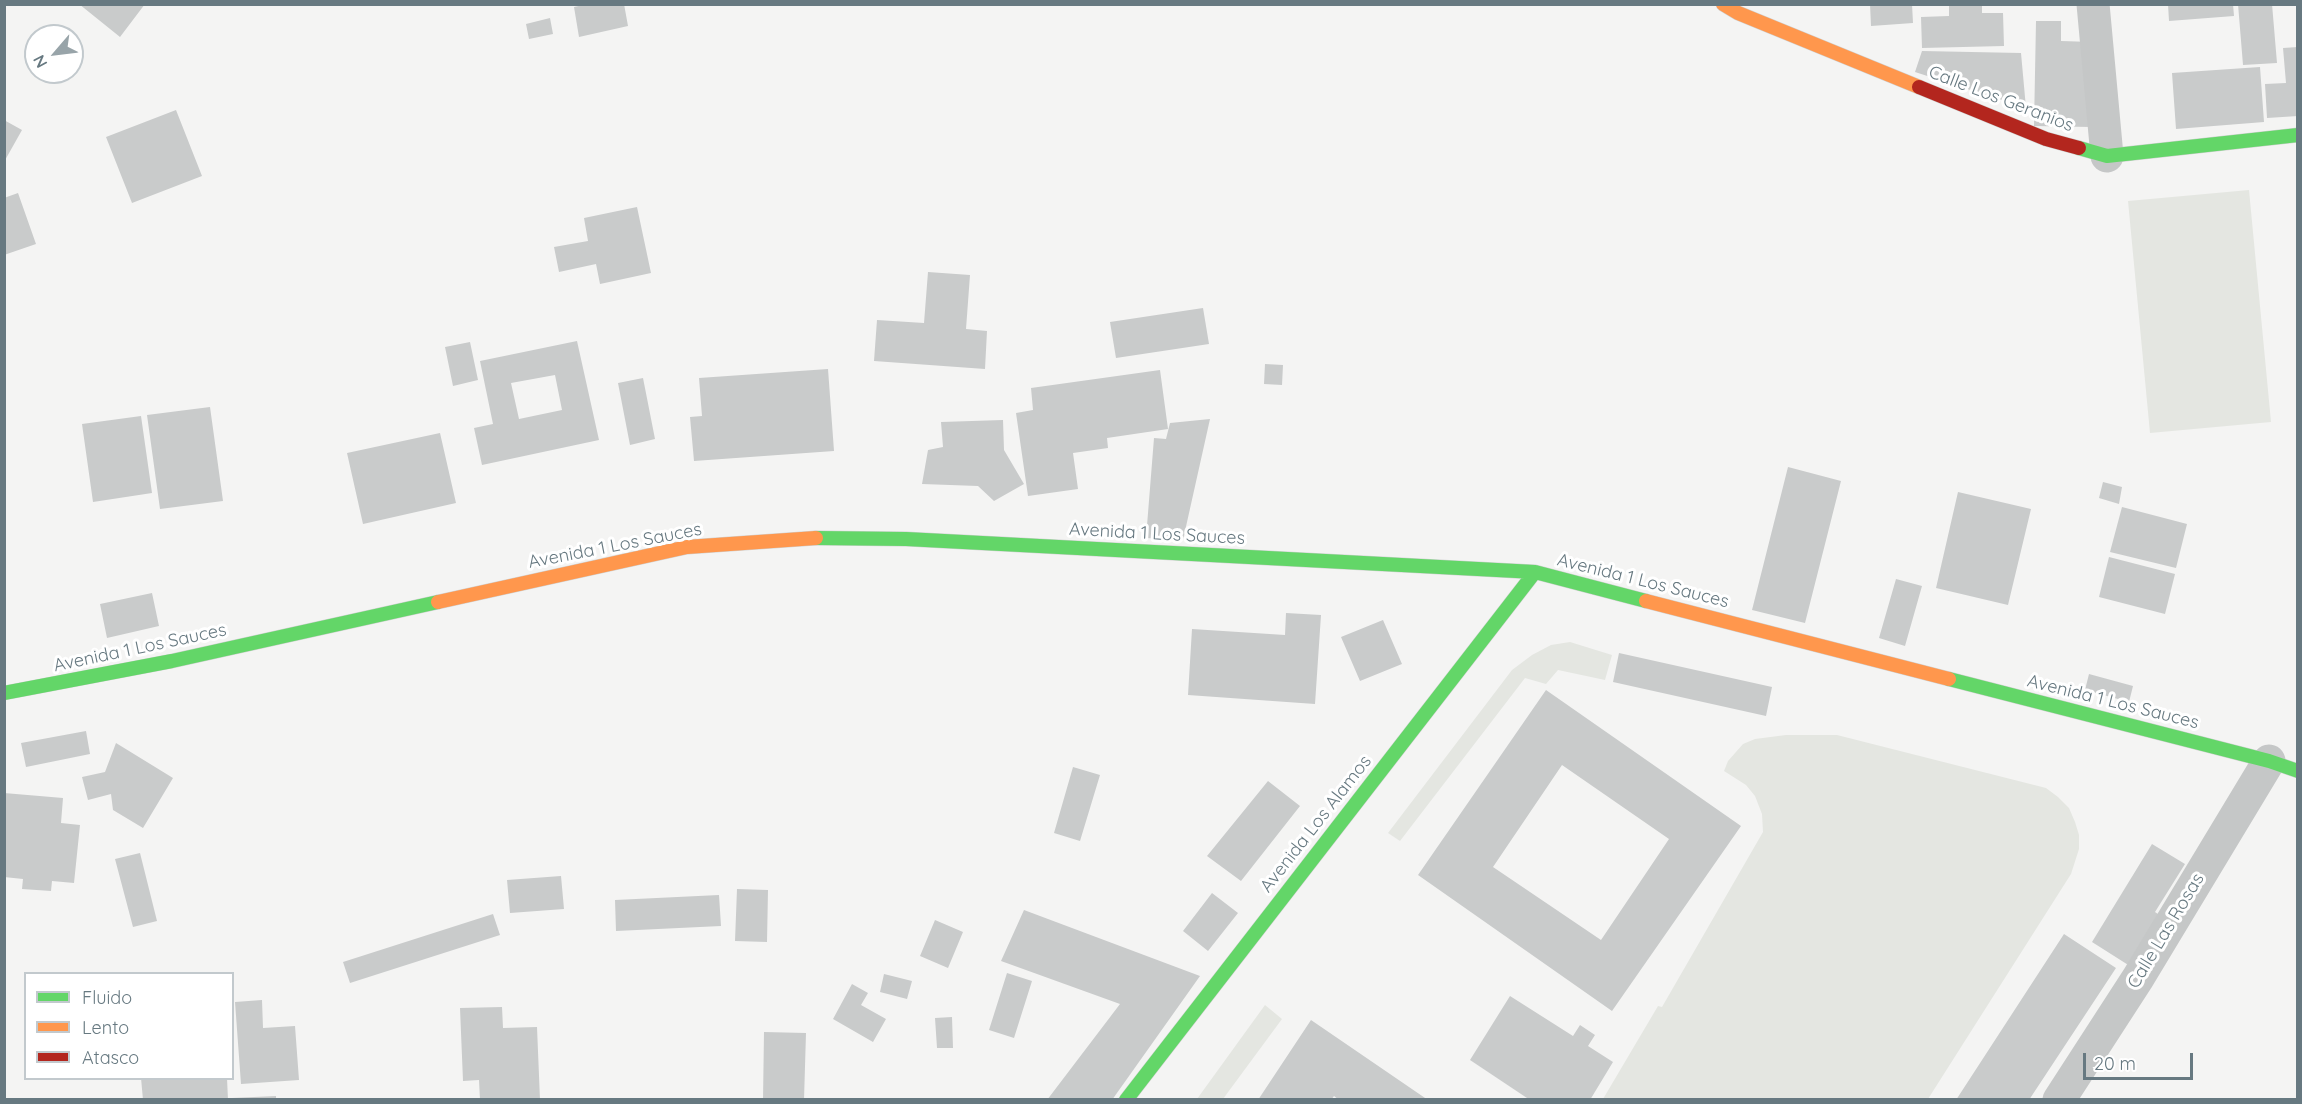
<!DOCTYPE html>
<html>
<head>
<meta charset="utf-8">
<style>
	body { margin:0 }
	#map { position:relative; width:2302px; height:1104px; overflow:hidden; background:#f4f4f3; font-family:Quicksand,sans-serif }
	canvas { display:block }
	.frame { position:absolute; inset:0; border:6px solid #677981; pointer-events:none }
	.legend { position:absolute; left:24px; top:972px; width:210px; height:108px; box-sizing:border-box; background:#fff; border:2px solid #c2c9cd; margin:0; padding:8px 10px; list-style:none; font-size:18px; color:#677981 }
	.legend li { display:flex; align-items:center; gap:12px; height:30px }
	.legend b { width:30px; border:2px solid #c2c9cd }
	.north { position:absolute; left:24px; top:24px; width:60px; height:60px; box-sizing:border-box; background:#fff; border:2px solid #c2c9cd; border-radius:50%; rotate:242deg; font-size:16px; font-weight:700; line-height:24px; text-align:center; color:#677981 }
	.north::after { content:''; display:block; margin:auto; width:21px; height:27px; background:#98a4a9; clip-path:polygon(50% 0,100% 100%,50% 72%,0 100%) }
	.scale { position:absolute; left:2083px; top:1053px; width:110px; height:27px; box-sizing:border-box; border:3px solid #677981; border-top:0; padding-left:8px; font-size:18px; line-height:21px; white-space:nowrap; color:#677981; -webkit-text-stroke:4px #fff; paint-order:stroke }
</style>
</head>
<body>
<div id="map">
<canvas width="2302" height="1104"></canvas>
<div class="frame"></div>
<ul class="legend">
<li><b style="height:8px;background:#63d668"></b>Fluido</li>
<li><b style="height:8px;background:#ff974d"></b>Lento</li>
<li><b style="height:8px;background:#b3261e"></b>Atasco</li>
</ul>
<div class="north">N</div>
<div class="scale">20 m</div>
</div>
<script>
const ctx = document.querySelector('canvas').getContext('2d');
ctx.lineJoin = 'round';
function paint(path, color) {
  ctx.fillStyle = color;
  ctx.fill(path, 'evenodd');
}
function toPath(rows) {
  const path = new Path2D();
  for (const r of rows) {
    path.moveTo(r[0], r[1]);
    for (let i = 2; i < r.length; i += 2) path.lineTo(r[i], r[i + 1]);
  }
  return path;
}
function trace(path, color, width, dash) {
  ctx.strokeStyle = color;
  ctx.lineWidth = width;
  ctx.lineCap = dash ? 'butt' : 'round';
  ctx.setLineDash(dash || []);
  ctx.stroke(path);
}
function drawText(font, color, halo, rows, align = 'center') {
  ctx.font = font + ' Quicksand,sans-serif';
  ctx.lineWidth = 6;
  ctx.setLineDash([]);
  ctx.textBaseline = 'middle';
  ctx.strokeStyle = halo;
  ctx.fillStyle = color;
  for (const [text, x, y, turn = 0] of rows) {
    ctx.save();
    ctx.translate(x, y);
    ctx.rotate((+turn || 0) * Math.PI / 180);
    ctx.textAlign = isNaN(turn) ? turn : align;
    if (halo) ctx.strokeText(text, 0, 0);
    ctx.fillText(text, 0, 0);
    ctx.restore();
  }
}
paint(toPath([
	[2249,190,2271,422,2150,433,2128,201],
	[1570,642,1612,655,1605,680,1558,670,1546,684,1525,678,1400,841,1388,833,1512,670,1532,655,1551,645],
	[1786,735,1837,735,2046,788,2058,797,2069,808,2075,822,2079,835,2079,849,2071,874,1928,1099,1603,1099,1658,1006,1662,1007,1763,832,1762,814,1755,796,1746,785,1724,771,1728,761,1743,744,1755,739],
	[1265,1005,1282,1019,1223,1099,1197,1099]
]), '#e4e6e1');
paint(toPath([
	[79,4,145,4,120,37],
	[588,4,624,4,628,26,579,37,574,7],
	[1870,4,1912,4,1913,23,1871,26],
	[1949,4,1982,4,1982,13,2003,13,2004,46,1922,48,1921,17,1949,16],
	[2168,4,2233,4,2234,16,2169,21],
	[2238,4,2272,4,2277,63,2243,65],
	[550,18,553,34,529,39,526,24],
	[2036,21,2061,21,2061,41,2092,42,2091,127,2034,126],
	[2298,47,2298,116,2267,118,2265,84,2286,83,2283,48],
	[1922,51,2021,53,2026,108,1915,72],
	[2260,67,2264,122,2176,129,2172,73],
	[176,110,202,176,132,203,106,137],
	[4,120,22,130,4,162],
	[18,193,36,244,4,255,4,198],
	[637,207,651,273,600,284,596,264,559,272,554,247,588,241,584,218],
	[928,272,970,275,966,329,987,331,985,369,874,361,877,320,924,323],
	[1203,308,1209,344,1116,358,1110,322],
	[577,341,599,440,482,465,474,428,493,424,480,361],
	[555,375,562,410,519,419,511,383],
	[470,342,478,380,453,386,445,347],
	[1265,364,1283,365,1282,385,1264,384],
	[828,369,834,451,694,461,690,417,702,416,699,378],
	[1160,370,1168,429,1107,438,1108,448,1073,453,1078,489,1028,496,1016,413,1033,410,1031,388],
	[643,378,655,439,630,445,618,383],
	[210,407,223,501,160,509,147,415],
	[141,416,152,493,93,502,82,424],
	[1210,419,1183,540,1146,538,1154,438,1166,439,1170,423],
	[1003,420,1004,450,1024,484,994,501,978,486,922,484,928,450,943,447,941,422],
	[440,433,456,503,363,524,347,453],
	[1788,467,1841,481,1805,623,1752,610],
	[2103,482,2122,487,2119,504,2099,498],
	[1958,492,2031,509,2008,605,1936,588],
	[2122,507,2187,524,2176,568,2110,552],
	[2109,557,2175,574,2165,614,2099,597],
	[1896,579,1922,586,1905,646,1879,638],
	[152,593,159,626,107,638,100,604],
	[1286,613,1321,615,1315,704,1188,695,1192,629,1285,635],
	[1383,620,1402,664,1360,681,1341,637],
	[1619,653,1772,687,1766,716,1613,682],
	[2089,674,2133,686,2129,702,2085,690],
	[1546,690,1741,826,1612,1011,1418,875],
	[1562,765,1669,839,1601,940,1493,867],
	[86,731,90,754,26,767,21,743],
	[116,743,173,778,143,828,113,810,111,794,88,800,82,777,105,772],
	[1073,767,1100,775,1080,841,1054,833],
	[1268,781,1300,806,1241,881,1207,856],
	[4,793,63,798,61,823,80,825,74,883,52,881,51,891,22,889,23,879,4,877],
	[2152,844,2185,864,2155,912,2164,918,2133,968,2092,942],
	[140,853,157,921,133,927,115,859],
	[561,876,564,909,510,913,507,880],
	[737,889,768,890,767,942,735,941],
	[1212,893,1238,913,1208,951,1183,931],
	[719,895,721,926,616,931,615,900],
	[1024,910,1200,976,1112,1100,1047,1100,1120,1004,1001,961],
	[493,914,500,935,350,983,343,962],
	[935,920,963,932,948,968,920,956],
	[2064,934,2116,968,2029,1100,1956,1100],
	[1007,973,1032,981,1014,1038,989,1030],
	[884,974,912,981,907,999,880,992],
	[852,984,868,993,861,1005,886,1019,873,1042,833,1019],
	[1510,996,1573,1036,1580,1025,1595,1035,1588,1046,1613,1062,1590,1100,1530,1100,1470,1060],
	[262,1000,263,1028,295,1026,299,1080,241,1084,235,1002],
	[502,1007,503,1028,537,1027,540,1100,480,1100,479,1080,463,1081,460,1008],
	[952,1017,953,1048,937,1048,935,1018],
	[1311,1020,1428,1100,1339,1100,1334,1096,1331,1100,1258,1100],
	[764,1032,806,1033,804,1100,763,1100],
	[141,1078,227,1078,228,1100,143,1100],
	[276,1096,276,1100,232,1100,232,1098]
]), '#c9cbcb');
const fast = toPath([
	[2079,148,2107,156,2298,135],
	[816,538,906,539,1535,572,1646,601],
	[1949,679,2269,761,2298,771],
	[4,693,172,661,438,602],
	[1126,1100,1535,572]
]);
const slow = toPath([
	[1723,4,1738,13,1919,87],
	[1646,601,1949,679],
	[438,602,687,547,816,538]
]);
const jam = toPath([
	[1919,87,2046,139,2079,148]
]);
trace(fast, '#d0d1d1', 15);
trace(slow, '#d0d1d1', 15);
trace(jam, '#d0d1d1', 15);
trace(toPath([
	[2093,4,2107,156],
	[2059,1100,2138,978,2269,761]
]), '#c5c7c7', 33);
trace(fast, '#63d668', 14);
trace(slow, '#ff974d', 14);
trace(jam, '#b3261e', 14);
drawText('18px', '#677981', '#fff', [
	["Calle Los Geranios",2001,99,21],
	["Avenida 1 Los Sauces",1157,534,3],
	["Avenida 1 Los Sauces",615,546,-11],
	["Avenida 1 Los Sauces",1643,581,14],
	["Avenida 1 Los Sauces",140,648,-12],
	["Avenida 1 Los Sauces",2113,702,14],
	["Avenida Los Alamos",1316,824,-52],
	["Calle Las Rosas",2166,931,-59]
]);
</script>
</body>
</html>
